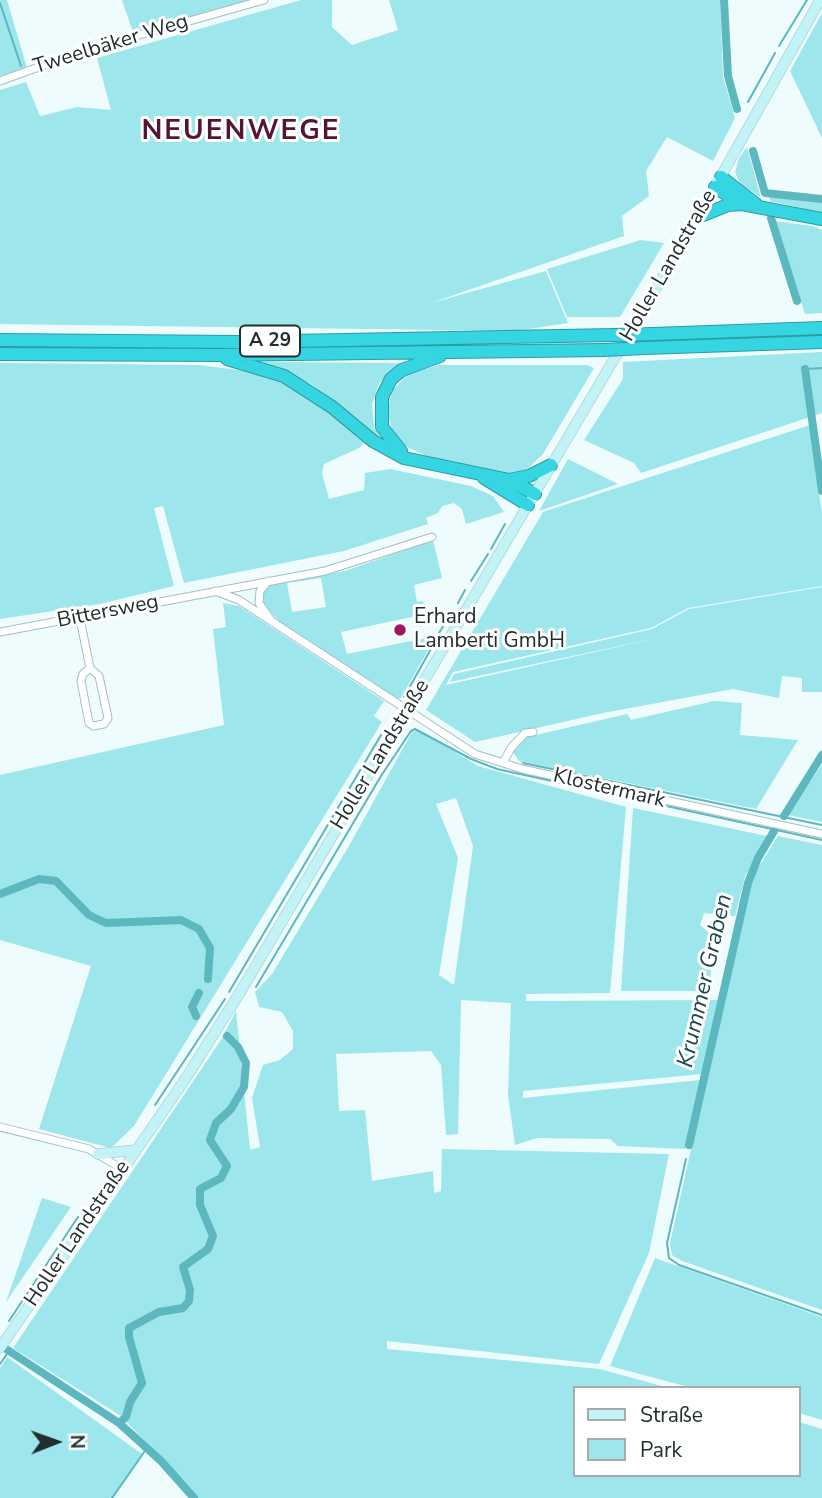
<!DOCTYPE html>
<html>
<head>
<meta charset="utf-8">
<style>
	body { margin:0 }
	#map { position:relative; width:822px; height:1498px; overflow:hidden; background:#effcfd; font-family:"Nunito Sans",sans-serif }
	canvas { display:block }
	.legend { position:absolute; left:573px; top:1386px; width:228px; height:91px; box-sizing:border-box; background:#fff; border:2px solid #a6abac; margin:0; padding:9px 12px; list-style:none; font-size:21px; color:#212e2f }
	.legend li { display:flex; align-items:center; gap:14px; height:35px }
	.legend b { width:35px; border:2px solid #a6abac }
	.north { position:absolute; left:21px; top:1407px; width:70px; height:70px; -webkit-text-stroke:5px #fff; paint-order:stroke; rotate:89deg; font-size:19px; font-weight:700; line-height:28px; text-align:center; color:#212e2f }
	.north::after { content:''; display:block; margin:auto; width:24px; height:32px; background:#212e2f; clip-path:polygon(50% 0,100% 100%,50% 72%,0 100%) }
</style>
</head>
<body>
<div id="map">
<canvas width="822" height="1498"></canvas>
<ul class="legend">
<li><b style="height:9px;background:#c2f3f6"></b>Straße</li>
<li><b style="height:19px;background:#9ce6ec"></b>Park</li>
</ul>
<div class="north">N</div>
</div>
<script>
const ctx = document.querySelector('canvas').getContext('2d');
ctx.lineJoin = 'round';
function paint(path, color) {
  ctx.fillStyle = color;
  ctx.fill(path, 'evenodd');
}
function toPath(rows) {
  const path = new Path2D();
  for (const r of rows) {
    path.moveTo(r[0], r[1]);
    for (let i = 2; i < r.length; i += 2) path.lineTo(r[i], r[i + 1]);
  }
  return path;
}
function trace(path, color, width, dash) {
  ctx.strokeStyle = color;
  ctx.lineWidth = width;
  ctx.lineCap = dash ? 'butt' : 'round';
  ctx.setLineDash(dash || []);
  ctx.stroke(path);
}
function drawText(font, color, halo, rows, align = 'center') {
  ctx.font = font + ' "Nunito Sans",sans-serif';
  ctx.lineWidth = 6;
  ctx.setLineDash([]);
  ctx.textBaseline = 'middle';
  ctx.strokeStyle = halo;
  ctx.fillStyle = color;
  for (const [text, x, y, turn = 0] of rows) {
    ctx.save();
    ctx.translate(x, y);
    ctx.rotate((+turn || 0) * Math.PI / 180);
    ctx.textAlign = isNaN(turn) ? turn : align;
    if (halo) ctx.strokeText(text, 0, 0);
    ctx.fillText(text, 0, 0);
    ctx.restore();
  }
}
paint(toPath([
	[0,0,7,0,27,68,0,78],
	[122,0,252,0,133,32],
	[301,0,332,0,332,27,352,45,398,30,389,0,720,0,723,77,735,118,713,161,667,137,646,171,649,196,622,216,624,236,431,303,546,271,568,323,516,331,0,324,0,90,26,82,40,116,77,107,111,110,97,58],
	[822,13,822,138,790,71],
	[747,147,761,198,740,183,735,172,739,158],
	[769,195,822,201,822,213,770,201],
	[775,221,812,226,822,230,822,313,805,314],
	[641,240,664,243,620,317,567,317,547,269],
	[822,352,822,413,641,473,634,463,584,440,623,379,623,362],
	[260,362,404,363,379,383,372,404,374,427,383,443,311,384],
	[0,363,199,365,269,374,312,400,366,441,359,448,324,464,322,473,329,499,364,490,365,473,390,469,471,486,493,496,504,512,466,524,462,509,454,503,442,506,438,513,426,518,428,524,344,551,184,583,163,506,154,508,174,586,100,604,0,619],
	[439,365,587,365,594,368,543,454,523,473,511,475,431,458,403,445,392,429,387,409,393,390,408,374],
	[810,425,822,513,822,586,688,608,651,628,453,672,446,685,662,637,450,682,454,674,652,629,689,609,822,587,822,692,802,692,802,678,782,676,779,698,733,689,603,713,475,742,426,710,543,512],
	[568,459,618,484,539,511],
	[433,540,442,578,414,585,417,602,423,601,426,614,341,632,347,654,436,636,401,698,396,699,280,622,263,604,264,591,269,584,345,571],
	[321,578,326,607,292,612,287,583],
	[223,603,239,606,384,701,374,716,382,722,134,1126,111,1148,39,1129,91,966,0,940,0,775,224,725,213,629,226,627],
	[714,701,742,703,740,735,798,740,756,809,519,761,513,752,527,737,627,714,631,720],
	[418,730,478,766,626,807,610,993,526,994,526,1001,718,1000,702,1074,523,1091,523,1098,700,1080,685,1149,618,1146,610,1139,537,1138,515,1145,508,1095,511,1003,461,1000,458,1134,446,1135,441,1065,431,1051,336,1054,339,1111,365,1110,372,1181,433,1171,434,1193,441,1191,442,1149,669,1154,649,1253,599,1364,387,1341,387,1349,600,1369,669,1388,575,1388,575,1475,799,1475,799,1422,822,1429,822,1498,198,1498,121,1416,13,1348,221,1040,236,1011,250,1150,260,1147,252,1098,263,1065,280,1060,293,1049,293,1031,282,1012,259,1007,255,992,272,974,350,844,412,732],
	[456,798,473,846,454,985,439,975,458,858,436,804],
	[822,764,822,822,788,815],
	[633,808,767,836,745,877,735,916,704,913,700,925,714,937,709,991,621,991],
	[778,836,822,845,822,1310,682,1261,672,1255,670,1243,752,878],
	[42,1198,71,1207,6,1302],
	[655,1258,822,1317,822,1420,799,1413,799,1388,692,1388,610,1366],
	[7,1357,142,1454,112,1498,0,1498,0,1368]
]), '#9ce6ec');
trace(toPath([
	[0,3,21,66],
	[779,46,807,0],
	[748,102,775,53],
	[805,369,822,368],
	[491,549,505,524],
	[471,581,488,554],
	[458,603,465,590],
	[439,633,453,610],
	[404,697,436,640],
	[523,763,822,825],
	[256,987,381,776,411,731,415,729,471,759,497,769,822,840],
	[229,992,381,735],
	[155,1105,225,999],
	[686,1159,667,1243,669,1258,679,1265,822,1315],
	[9,1321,78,1217],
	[0,1364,9,1351],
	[112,1498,147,1448]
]), '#5db7be', 2);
trace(toPath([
	[724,0,728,76,737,109],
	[753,151,765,193,822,199],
	[771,218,797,301],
	[805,369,822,491],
	[784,816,822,755],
	[0,894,39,879,56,881,89,915,106,923,181,920,199,929,210,948,208,979],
	[196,1016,192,1007,199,993],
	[689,1145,748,883,758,858,774,831],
	[0,1345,119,1423,161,1461,194,1498],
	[119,1423,126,1417,130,1402,142,1383,129,1337,129,1328,159,1312,183,1308,189,1301,190,1290,183,1267,208,1249,213,1236,200,1205,200,1189,221,1178,227,1166,210,1140,216,1123,231,1109,244,1087,246,1063,238,1047,227,1036]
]), '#5db7be', 8);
const minor = toPath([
	[0,81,83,51,264,0],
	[268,581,260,591,259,603,270,619],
	[215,591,239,600,475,754,522,769,822,834],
	[80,619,90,668,99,676,108,718,104,724,93,726,89,723,81,681,83,674,90,668],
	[0,632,325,571,432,537],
	[503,763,511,748,525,733,533,732],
	[0,1127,89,1149,122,1169]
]);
const secondary = toPath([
	[98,1154,135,1150],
	[0,1348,184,1081,241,991,698,217,820,0]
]);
const motorway = toPath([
	[721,177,757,205],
	[715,187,741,204],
	[698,217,728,205,742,204,822,219],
	[653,334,822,328],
	[0,340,236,342,614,335],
	[644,348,822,342],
	[0,354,217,355,604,350],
	[227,359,284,376,332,407,373,441,404,458,509,480,535,494],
	[401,451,382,427,382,397,391,379,402,370,440,356],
	[484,478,528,505],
	[509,480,529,476,551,465]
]);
trace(minor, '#9fc0c3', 9);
trace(secondary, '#9fc0c3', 11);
trace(motorway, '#2e9ba3', 14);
trace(minor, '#fff', 7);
trace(secondary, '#c2f3f6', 10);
trace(motorway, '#35d6e2', 12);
const motorwayBridge = toPath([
	[614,335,653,334],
	[604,350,644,348]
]);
trace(motorwayBridge, '#2e9ba3', 14, []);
trace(motorwayBridge, '#35d6e2', 12);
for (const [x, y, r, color] of [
	[400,630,7,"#9e1564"]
]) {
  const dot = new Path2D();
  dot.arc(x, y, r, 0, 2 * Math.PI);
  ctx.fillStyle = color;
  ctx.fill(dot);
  trace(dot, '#fff', 2.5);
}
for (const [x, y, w] of [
	[270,341,60]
]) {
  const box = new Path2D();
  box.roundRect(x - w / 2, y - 15.5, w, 31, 5);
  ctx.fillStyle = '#fff';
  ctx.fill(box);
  trace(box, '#212e2f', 2);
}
drawText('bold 19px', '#212e2f', null, [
	["A 29",270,341]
]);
drawText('21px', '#212e2f', '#fff', [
	["Tweelbäker Weg",111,45,-17],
	["Holler Landstraße",669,266,-60],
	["Bittersweg",108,612,-11],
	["Holler Landstraße",381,755,-59],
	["Klostermark",609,789,13],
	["Holler Landstraße",78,1234,-56]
]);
drawText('21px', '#212e2f', '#fff', [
	["Erhard",414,618],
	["Lamberti GmbH",414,642]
], 'left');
drawText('italic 23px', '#1f484c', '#fff', [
	["Krummer Graben",706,981,-77]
]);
ctx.letterSpacing = '2px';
drawText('bold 28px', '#531435', '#fff', [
	["NEUENWEGE",241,132]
]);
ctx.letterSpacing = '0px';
</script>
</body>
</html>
